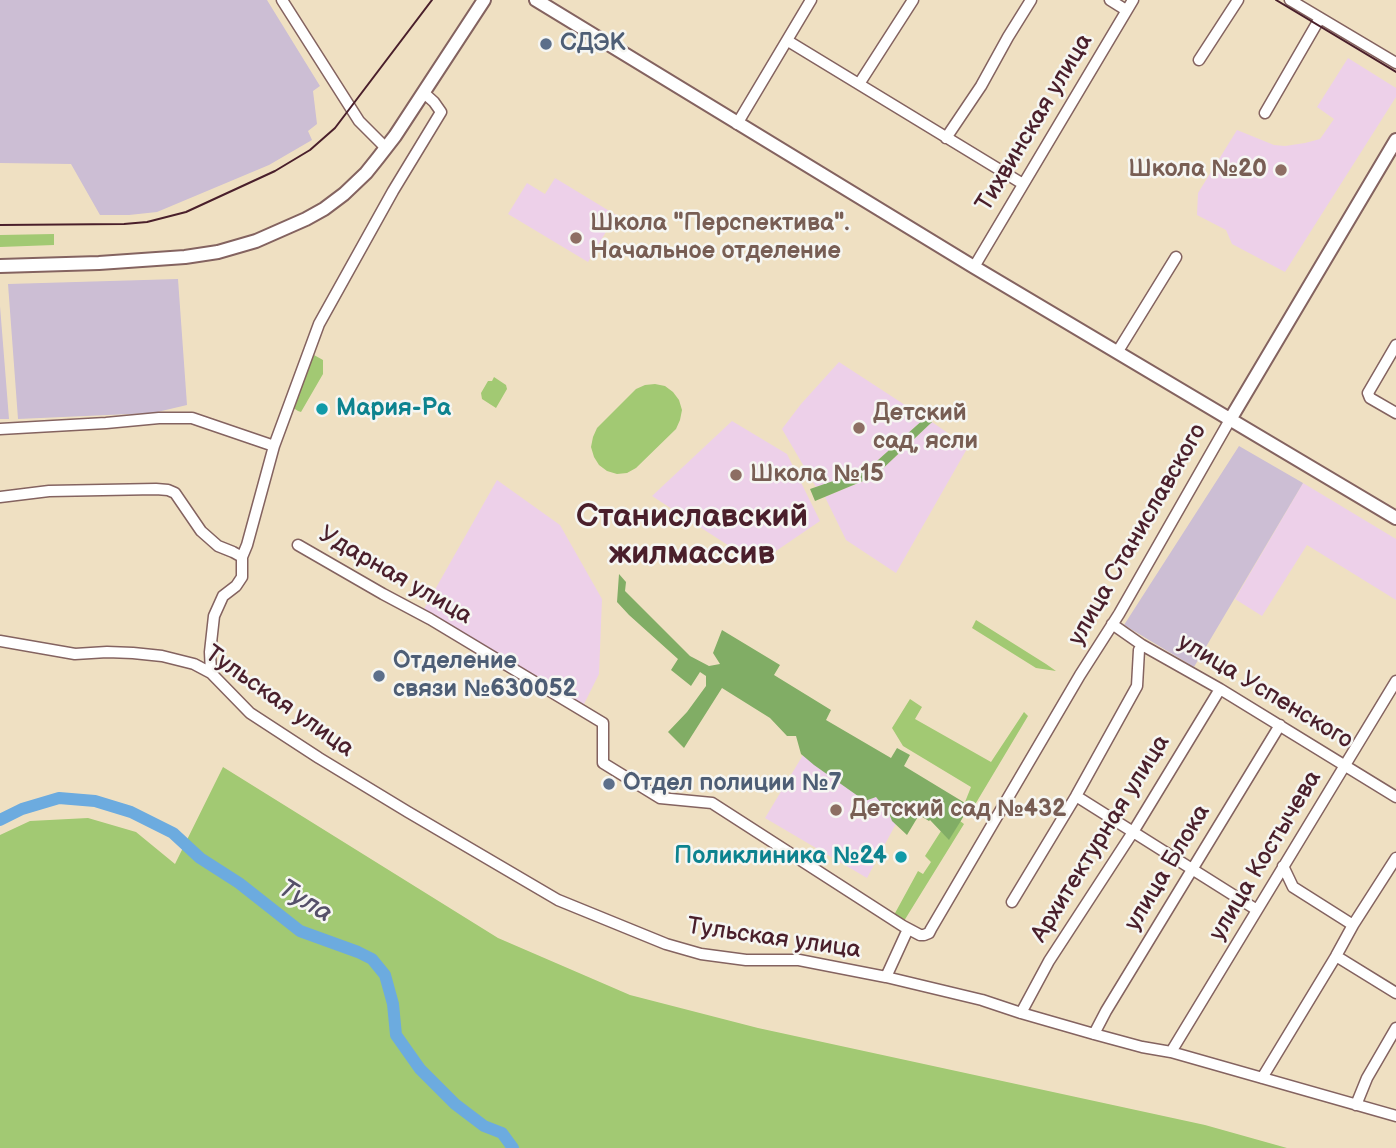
<!DOCTYPE html>
<html>
<head>
<meta charset="utf-8">
<style>
	body { margin:0 }
	canvas { display:block; background:#efe0c2 }
</style>
</head>
<body>
<canvas width="1396" height="1148"></canvas>
<script>
const ctx = document.querySelector('canvas').getContext('2d');
ctx.lineJoin = 'round';
function paint(path, color) {
  ctx.fillStyle = color;
  ctx.fill(path, 'evenodd');
}
function toPath(rows) {
  const path = new Path2D();
  for (const r of rows) {
    path.moveTo(r[0], r[1]);
    for (let i = 2; i < r.length; i += 2) path.lineTo(r[i], r[i + 1]);
  }
  return path;
}
function trace(path, color, width, dash) {
  ctx.strokeStyle = color;
  ctx.lineWidth = width;
  ctx.lineCap = dash ? 'butt' : 'round';
  ctx.setLineDash(dash || []);
  ctx.stroke(path);
}
function drawText(font, color, halo, rows, align = 'center') {
  ctx.font = font + ' "Balsamiq Sans",sans-serif';
  ctx.lineWidth = 5;
  ctx.setLineDash([]);
  ctx.textBaseline = 'middle';
  ctx.strokeStyle = halo;
  ctx.fillStyle = color;
  for (const [text, x, y, turn = 0] of rows) {
    ctx.save();
    ctx.translate(x, y);
    ctx.rotate((+turn || 0) * Math.PI / 180);
    ctx.textAlign = isNaN(turn) ? turn : align;
    if (halo) ctx.strokeText(text, 0, 0);
    ctx.fillText(text, 0, 0);
    ctx.restore();
  }
}
paint(toPath([
	[1348,58,1396,88,1396,97,1285,272,1232,244,1226,230,1197,215,1198,193,1237,130,1274,145,1285,146,1305,143,1320,139,1334,119,1317,107],
	[555,178,616,215,588,262,508,214,527,183,545,194],
	[839,362,925,418,868,469,816,487,782,429,801,404],
	[732,421,787,454,820,521,757,564,652,496],
	[932,422,968,447,896,573,846,540,825,497,875,476],
	[497,480,560,525,602,599,599,674,583,706,424,609],
	[1303,483,1396,539,1396,600,1307,545,1262,616,1235,599],
	[809,745,907,803,867,878,765,818]
]), '#edd0e9');
paint(toPath([
	[0,0,267,0,320,86,313,91,317,124,308,131,312,140,269,165,157,212,129,215,100,215,71,164,0,163],
	[178,279,187,405,153,413,18,419,8,284],
	[0,306,9,419,0,419],
	[1239,446,1303,483,1194,667,1124,625]
]), '#ccbed4');
paint(toPath([
	[54,234,54,245,0,247,0,235],
	[314,355,323,360,323,374,301,412,298,411,292,407],
	[494,377,506,385,507,389,496,408,482,399,481,393,488,381,492,381],
	[655,384,665,386,673,392,679,400,682,410,680,420,676,429,636,468,627,473,617,474,607,471,599,465,594,457,591,447,593,437,597,428,636,389,645,385],
	[976,620,1046,664,1056,671,1036,668,972,628],
	[910,699,922,707,915,719,991,762,1024,712,1028,716,967,818,964,816,970,806,965,802,971,787,903,746,892,728],
	[223,767,498,938,630,995,758,1028,1205,1125,1287,1148,0,1148,0,835,30,821,88,818,136,832,175,864],
	[960,821,964,824,904,921,894,915,918,871,923,874,931,862,925,856,941,831,949,839]
]), '#a2c973');
paint(toPath([
	[925,418,932,422,875,476,815,501,810,489,868,469],
	[619,574,626,582,625,591,690,656,709,666,720,664,713,653,722,630,780,665,774,675,831,710,826,720,891,758,897,748,910,755,904,766,970,806,949,840,930,820,929,821,919,815,907,835,892,821,889,813,876,797,865,801,814,765,801,754,796,736,787,736,770,718,722,688,684,748,668,732,687,712,706,686,706,676,700,672,691,686,671,670,678,659,629,615,617,602]
]), '#81ad65');
trace(toPath([
	[0,820,22,809,59,798,95,801,131,812,173,833,200,858,239,883,300,931,358,952,372,959,385,975,393,1004,396,1035,420,1069,455,1104,484,1126,502,1133,513,1148]
]), '#6cabdf', 12);
const minor = toPath([
	[282,0,359,121,386,148],
	[1110,0,1126,10],
	[1290,0,1396,63],
	[788,41,1023,184],
	[1199,60,1238,0],
	[859,84,913,0],
	[1265,113,1320,18],
	[737,124,811,0],
	[946,138,981,86,1008,37,1031,0],
	[974,267,1133,0],
	[1396,345,1368,393,1370,398,1396,413],
	[1118,351,1176,257],
	[0,429,106,423,159,418,192,418,274,446],
	[0,497,49,491,156,489,168,490,175,493,201,531,218,546,233,552,242,557],
	[298,545,383,594,430,619,603,723,603,763,660,798,712,803,903,926,920,935,924,935,929,933,931,929,1080,675,1119,614,1231,418],
	[1112,624,1142,645,1220,689,1396,797],
	[0,641,75,654,107,652,133,653,162,656,194,664,211,673,250,713,319,758,408,812,558,900,666,944,701,954,746,960,799,960,886,977,982,1000,1021,1013,1094,1034,1142,1047,1171,1052,1396,1116],
	[211,673,210,652,214,616,223,596,236,586,242,577,242,557,247,545,274,446,319,324,393,191,441,112,434,102,424,93],
	[1076,796,1257,910],
	[1283,866,1293,887,1353,925],
	[1012,902,1076,796,1137,686,1139,650,1142,645],
	[1336,956,1396,993],
	[886,977,908,929],
	[1021,1013,1049,961,1133,832,1220,689],
	[1094,1034,1106,1011,1280,725],
	[1171,1052,1396,681],
	[1262,1078,1336,956,1353,925,1396,858],
	[1356,1105,1367,1078,1396,1028]
]);
const major = toPath([
	[536,0,974,267,1396,518],
	[0,266,99,263,185,257,218,252,256,241,306,219,324,209,344,194,366,173,378,158,395,136,484,0],
	[1231,418,1396,140]
]);
trace(minor, '#846360', 13);
trace(major, '#846360', 16);
trace(minor, '#fff', 10);
trace(major, '#fff', 12);
trace(toPath([
	[1276,0,1396,72],
	[0,225,124,224,147,222,186,212,275,171,310,150,335,128,432,0]
]), '#4a1f2b', 2);
for (const [x, y, r, color] of [
	[546,44,7,"#5c6f8a"],
	[1281,170,7,"#8d6e63"],
	[576,238,7,"#8d6e63"],
	[322,409,7,"#0f9aa8"],
	[859,428,7,"#8d6e63"],
	[736,475,7,"#8d6e63"],
	[379,676,7,"#5c6f8a"],
	[609,784,7,"#5c6f8a"],
	[836,810,7,"#8d6e63"],
	[901,857,7,"#0f9aa8"]
]) {
  const dot = new Path2D();
  dot.arc(x, y, r, 0, 2 * Math.PI);
  ctx.fillStyle = color;
  ctx.fill(dot);
  trace(dot, '#f6f6f2', 2.5);
}
drawText('bold 24px', '#4e5e75', '#f6f6f2', [
	["СДЭК",560,44],
	["Отделение",393,662],
	["связи №630052",393,690],
	["Отдел полиции №7",623,784]
], 'left');
drawText('24px', '#4a1f2b', '#f6f6f2', [
	["Тихвинская улица",1035,123,-59],
	["улица Станиславского",1138,535,-60],
	["Ударная улица",395,576,30],
	["улица Успенского",1265,692,31],
	["Тульская улица",279,702,35],
	["Архитектурная улица",1101,839,-58],
	["улица Костычева",1266,856,-59],
	["улица Блока",1168,868,-59],
	["Тульская улица",774,939,8]
]);
drawText('bold 24px', '#785e54', '#f6f6f2', [
	["Школа №20",1267,170,"right"],
	["Школа \"Перспектива\".",590,224],
	["Начальное отделение",590,252],
	["Детский",873,414],
	["сад, ясли",873,442],
	["Школа №15",750,475],
	["Детский сад №432",850,810]
], 'left');
drawText('bold 24px', '#0d838f', '#f6f6f2', [
	["Мария-Ра",336,409],
	["Поликлиника №24",887,857,"right"]
], 'left');
drawText('italic 26px', '#56506a', '#f6f6f2', [
	["Тула",305,902,31]
]);
drawText('bold 32px', '#4a1f2b', '#f6f6f2', [
	["Станиславский",692,518],
	["жилмассив",692,555]
]);
</script>
</body>
</html>
